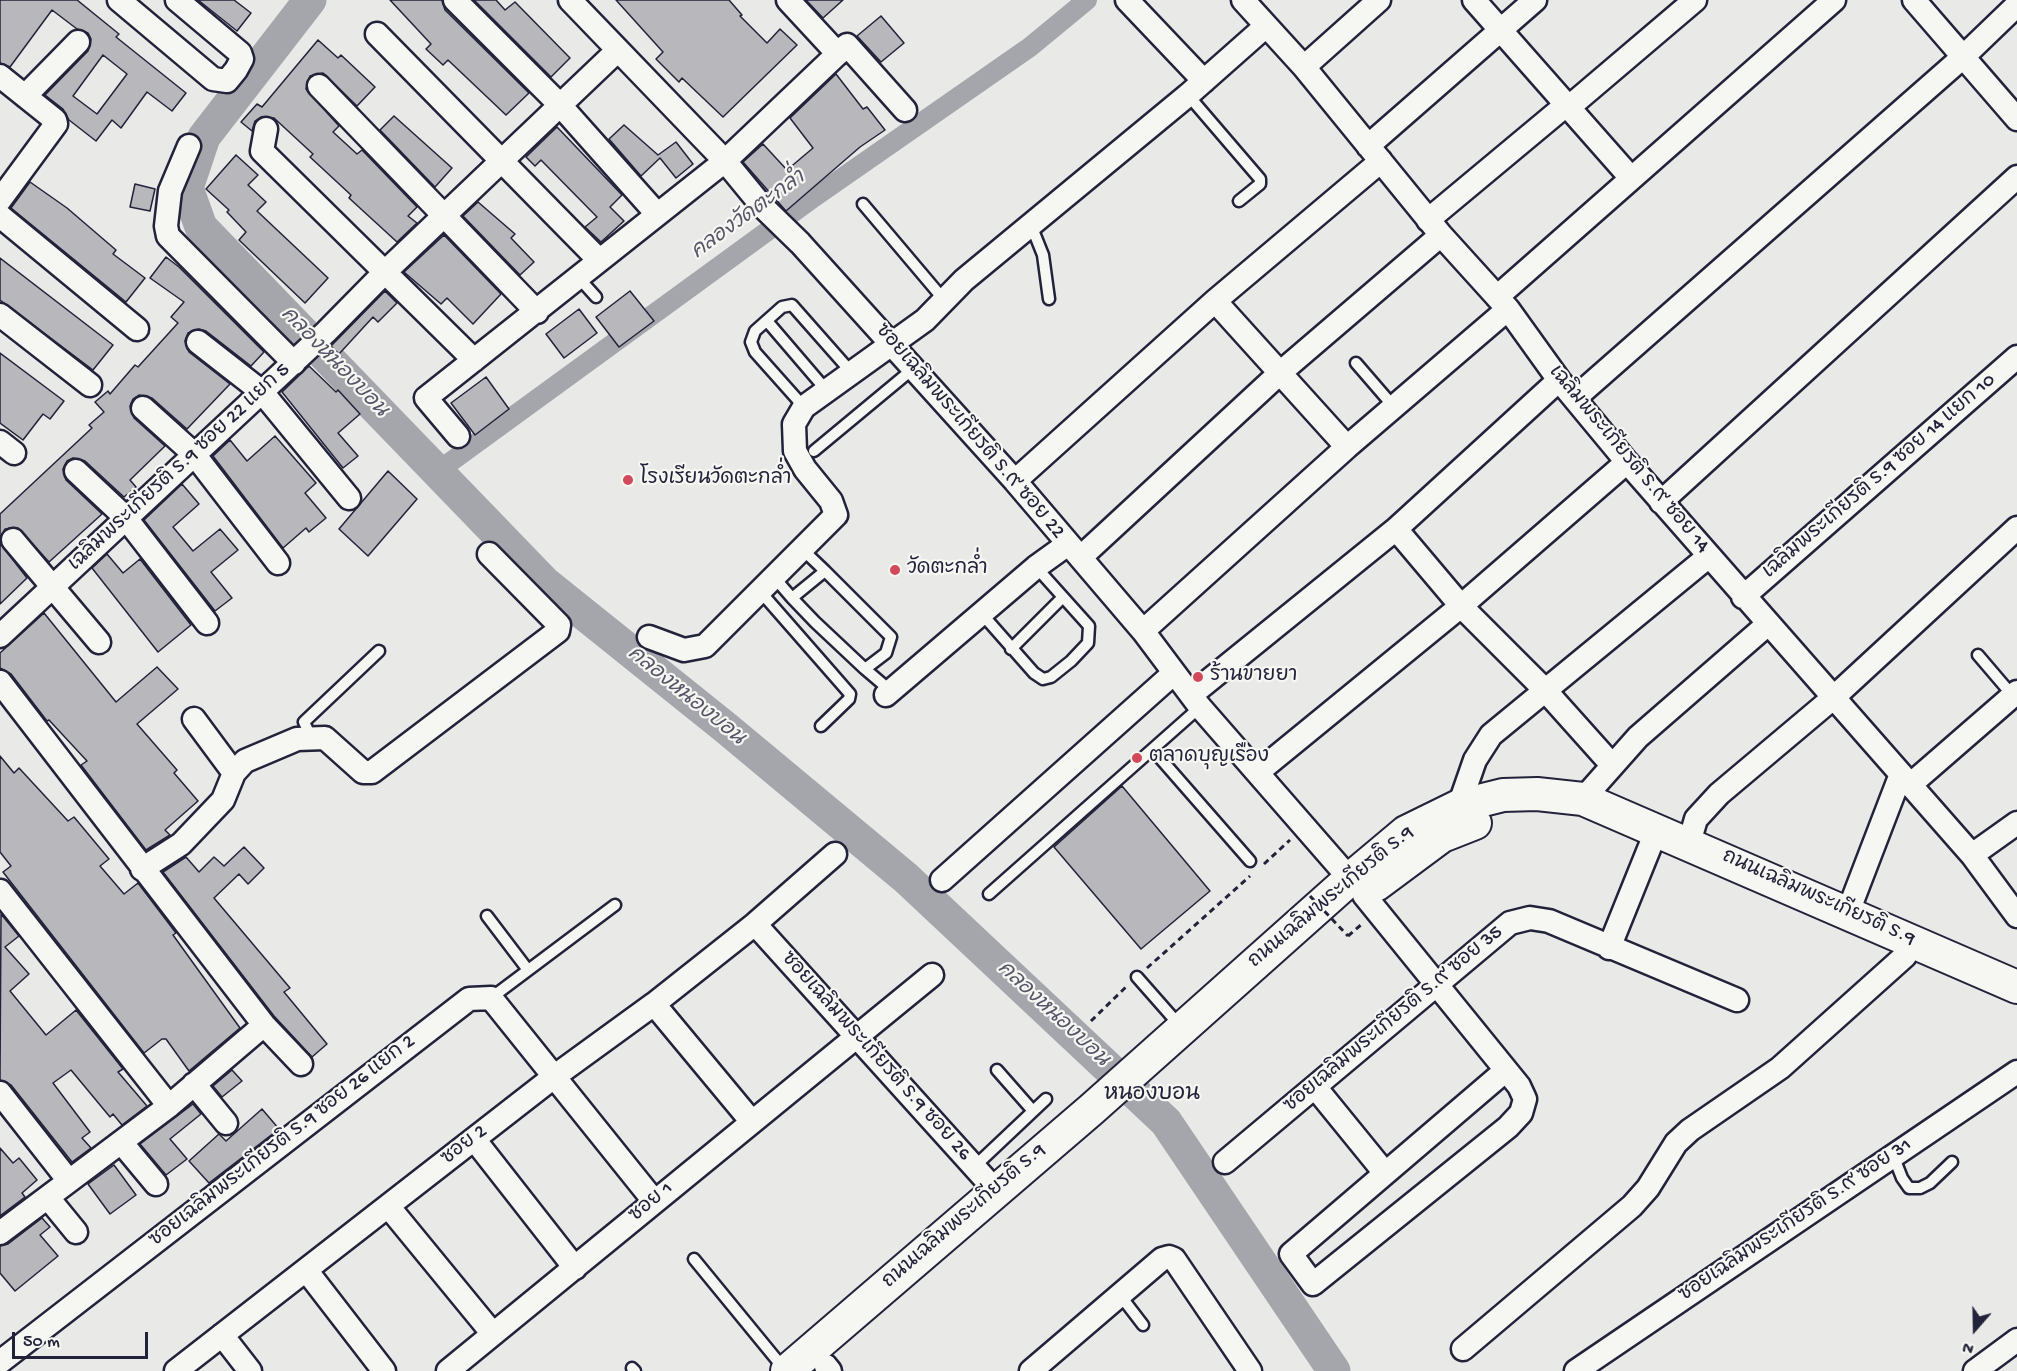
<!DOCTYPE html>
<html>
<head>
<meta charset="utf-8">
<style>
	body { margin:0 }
	#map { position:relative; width:2017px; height:1371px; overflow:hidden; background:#e9e9e7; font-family:"Gochi Hand",sans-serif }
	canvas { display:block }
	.north { position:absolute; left:1945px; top:1299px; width:60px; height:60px; -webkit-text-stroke:4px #f6f6f2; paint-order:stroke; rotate:200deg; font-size:16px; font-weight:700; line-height:24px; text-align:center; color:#22223b }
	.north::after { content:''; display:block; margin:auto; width:21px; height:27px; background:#22223b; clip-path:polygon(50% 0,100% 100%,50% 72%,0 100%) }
	.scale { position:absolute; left:12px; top:1332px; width:136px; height:27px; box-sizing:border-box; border:3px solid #22223b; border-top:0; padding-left:8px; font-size:18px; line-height:21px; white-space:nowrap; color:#22223b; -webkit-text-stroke:4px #f6f6f2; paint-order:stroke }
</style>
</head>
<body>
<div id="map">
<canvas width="2017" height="1371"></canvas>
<div class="north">N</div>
<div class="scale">50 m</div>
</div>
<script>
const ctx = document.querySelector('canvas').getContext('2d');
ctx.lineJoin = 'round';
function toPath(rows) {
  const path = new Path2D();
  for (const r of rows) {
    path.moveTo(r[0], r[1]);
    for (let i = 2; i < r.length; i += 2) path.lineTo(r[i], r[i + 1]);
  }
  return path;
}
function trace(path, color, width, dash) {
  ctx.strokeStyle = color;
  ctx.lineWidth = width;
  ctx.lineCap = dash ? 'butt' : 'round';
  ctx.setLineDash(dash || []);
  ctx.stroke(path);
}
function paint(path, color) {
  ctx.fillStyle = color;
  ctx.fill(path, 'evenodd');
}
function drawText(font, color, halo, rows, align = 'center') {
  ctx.font = font + ' "Gochi Hand","Playpen Sans Thai",sans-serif';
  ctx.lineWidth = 4.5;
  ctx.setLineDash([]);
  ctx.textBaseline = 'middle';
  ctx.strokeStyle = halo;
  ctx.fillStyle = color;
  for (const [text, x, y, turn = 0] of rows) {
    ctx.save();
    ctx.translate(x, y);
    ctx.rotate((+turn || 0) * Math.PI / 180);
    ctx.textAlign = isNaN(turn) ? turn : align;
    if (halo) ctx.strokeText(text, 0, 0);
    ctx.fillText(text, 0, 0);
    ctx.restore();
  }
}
trace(toPath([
	[438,471,813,198,1030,47,1087,0]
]), '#a5a5ac', 20);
trace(toPath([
	[310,0,204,137,187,188,201,227,544,582,726,728,906,878,1166,1122,1334,1371]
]), '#a5a5ac', 33);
const building = toPath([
	[0,0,77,0,119,34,116,37,186,93,172,111,147,92,121,128,112,120,96,141,69,120,63,109,45,95,88,51,91,39,88,33,77,29,52,10,10,67,0,63,0,0],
	[103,55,127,74,97,114,73,96,103,55],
	[198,0,234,0,251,13,237,31,198,0],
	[390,0,442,0,445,10,529,93,506,115,448,60,443,65,426,49,431,44,390,0],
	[474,0,496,0,505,10,515,2,570,58,551,77,474,0],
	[616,0,729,0,742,15,740,16,767,43,780,29,797,45,723,117,682,78,679,82,656,59,663,52,616,0],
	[806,0,843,0,823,18,806,0],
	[881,16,904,43,881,62,857,36,881,16],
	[318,40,338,58,341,55,375,87,357,106,323,73,310,76,306,89,339,126,333,132,357,154,362,150,417,207,408,216,417,223,397,242,349,198,351,195,310,157,313,154,274,118,261,117,255,121,252,131,241,122,257,104,262,107,318,40],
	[836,74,863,109,867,107,885,130,860,147,786,211,743,162,763,144,787,170,813,148,790,118,836,74],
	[394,116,452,168,435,187,380,130,394,116],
	[624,125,658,155,676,142,693,164,676,178,660,158,641,176,609,139,624,125],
	[557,127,622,195,610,207,624,221,601,242,585,227,597,217,541,160,535,166,526,157,557,127],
	[236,155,258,175,248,185,266,202,257,211,328,278,305,303,239,240,246,232,227,212,229,210,206,189,236,155],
	[30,182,67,208,116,250,113,254,145,278,126,302,11,208,30,182],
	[135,184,155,189,150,211,130,207,135,184],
	[478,202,515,234,511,238,534,262,520,275,463,216,478,202],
	[444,235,501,294,473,324,447,298,441,304,404,272,444,235],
	[166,257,179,267,264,352,251,366,206,331,199,329,188,333,185,341,189,352,230,384,187,429,152,398,139,395,133,399,130,406,134,418,165,446,130,480,136,487,124,497,85,461,73,458,67,461,63,469,66,480,102,514,49,562,18,528,5,529,0,538,0,514,92,428,89,425,104,412,95,402,108,391,110,394,135,365,138,367,178,323,171,317,184,302,150,278,166,257],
	[0,258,113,345,93,370,0,300,0,258],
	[385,291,397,303,378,322,373,317,339,354,331,346,385,291],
	[630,291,654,321,619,347,596,317,630,291],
	[579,309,597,333,564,358,546,334,579,309],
	[0,353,64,401,50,419,43,414,23,440,0,423,0,353],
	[309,366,336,392,338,390,360,414,338,433,358,456,343,468,282,392,309,366],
	[486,377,509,409,475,435,451,403,486,377],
	[275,436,316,483,305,493,326,518,309,532,306,528,283,548,213,456,230,440,247,461,275,436],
	[388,471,417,499,368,556,339,529,388,471],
	[182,484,199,504,173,527,193,551,220,529,238,550,211,572,232,598,215,611,144,520,182,484],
	[0,543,27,578,0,604,0,543],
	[107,554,123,573,140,559,191,625,158,652,92,568,107,554],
	[44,613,116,702,157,667,178,689,137,724,177,770,174,773,198,801,165,830,170,835,146,850,81,765,87,761,49,720,47,721,11,674,0,668,0,653,44,613],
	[0,756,14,773,19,768,68,821,74,817,109,859,100,866,124,894,138,883,176,933,173,935,240,1028,189,1071,166,1039,162,1039,144,1053,3,872,11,866,0,852,0,756],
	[1122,786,1210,891,1141,949,1054,847,1122,786],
	[244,847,264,868,248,884,239,874,214,898,290,988,284,992,327,1044,312,1057,274,1016,163,872,186,857,199,872,214,857,224,866,244,847],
	[1,914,19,936,5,947,29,974,10,991,46,1035,76,1010,123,1069,118,1072,147,1106,122,1125,113,1114,110,1117,71,1070,53,1083,90,1132,82,1138,91,1148,72,1162,11,1085,0,1080,1,914],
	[232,1070,242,1081,222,1097,213,1086,232,1070],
	[193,1104,201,1114,170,1139,187,1159,166,1175,140,1144,193,1104],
	[262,1109,279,1129,209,1183,189,1161,219,1134,226,1141,262,1109],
	[0,1148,13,1163,19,1158,37,1180,22,1193,25,1197,0,1216,0,1148],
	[114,1165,136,1195,110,1214,88,1184,114,1165],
	[42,1218,50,1227,40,1235,58,1256,15,1291,0,1273,0,1246,8,1244,42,1218]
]);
paint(building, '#b8b8bc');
trace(building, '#22223b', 1.5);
const lane = toPath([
	[1188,95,1260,179,1260,184,1239,201],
	[863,204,945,301],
	[1031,225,1043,255,1049,299],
	[578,277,596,297],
	[767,321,827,391],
	[1356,363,1394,407],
	[804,407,755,352,751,342,755,331,782,307,792,305,852,373],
	[814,451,914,368],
	[802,549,825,571],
	[773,576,792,598],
	[759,590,850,694,849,699,821,726],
	[982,614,1034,673,1043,679,1051,677,1071,661,1088,643,1089,626,1036,567],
	[1011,649,1063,597],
	[1978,655,2013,696],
	[865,669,886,653,891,637,825,571,792,598,815,622,865,669,892,692],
	[311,737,304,722,379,651],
	[1153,750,1250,861],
	[989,894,1200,707],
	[487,916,528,970],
	[1137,977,1181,1027],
	[491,998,615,905],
	[997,1070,1033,1111],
	[1893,1155,1902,1178,1909,1188,1920,1188,1930,1183,1952,1162],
	[974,1167,1046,1099],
	[694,1259,785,1370],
	[1120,1295,1143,1325],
	[632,1368,635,1371]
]);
const street = toPath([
	[119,0,213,79,227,81,236,70,242,59,240,53,177,0],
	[455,0,560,105,657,214],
	[570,0,725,161,762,206,800,243,1015,481,1143,631,1200,707,1350,879],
	[788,0,838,54],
	[1127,0,1204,81],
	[1243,0,1304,67,1441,235,1508,309,1559,380,1627,462,1972,855,2017,916],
	[1474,0,1631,178],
	[1914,0,2017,119],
	[377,34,599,260],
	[1304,67,1379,0],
	[0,76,55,120,56,124,0,200],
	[319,86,537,312],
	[25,96,78,42],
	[1568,108,1695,0],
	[266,129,262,151,474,360],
	[189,146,170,191,166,226,168,236,294,363],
	[1368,146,1535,0],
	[0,216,137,329],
	[1428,220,1566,105],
	[1497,297,1834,0],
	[1215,301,1347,447],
	[0,315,90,385],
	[198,342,262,392,349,498],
	[1575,398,1963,57,2017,5],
	[143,408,194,454,278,563],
	[458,436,426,398,725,161,847,45,905,110],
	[0,442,14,453],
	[76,471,125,517,207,623],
	[1015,481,1215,301,1381,161],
	[1661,502,2017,177],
	[1396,529,1461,606,1544,689,1612,765],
	[13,540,99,642],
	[1081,557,1281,372,1441,235],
	[1743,597,2017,357],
	[1143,631,1347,447,1508,309],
	[0,636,326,332,386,271,618,50],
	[649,637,684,650,705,646,836,515,831,501,805,469,795,451,794,424,804,407,925,320,964,280,1188,95,1266,26],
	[0,682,264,1025,301,1064],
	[886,695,1036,567,1068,544],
	[1191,695,1396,529,1559,380],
	[194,719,234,773],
	[1258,772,1461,606,1627,462],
	[1910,785,2017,692],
	[1583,799,1638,737,1768,624],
	[1459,806,1475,760,1491,735,1709,556],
	[1689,843,1696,819,1719,794,1833,698,2017,528],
	[1972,855,2017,823],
	[142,869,181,844,223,800,234,773,245,761,297,739,325,738,363,772,372,772,558,631,559,625,489,554],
	[942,880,1174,673],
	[0,891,169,1106],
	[1364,895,1519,1086,1525,1099,1521,1113,1508,1127,1313,1284,1291,1254,1505,1071],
	[1848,912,1901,774],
	[755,924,996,1191],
	[1609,948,1651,844],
	[654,1004,752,1122],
	[194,1084,226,1123],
	[1315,1087,1385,1173],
	[0,1093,69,1181],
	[474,1139,575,1268],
	[121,1142,156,1184],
	[1225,1162,1510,923,1530,918,1549,921,1737,1000],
	[49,1199,76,1232],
	[388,1206,493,1334],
	[0,1233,169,1106,264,1025],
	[306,1270,384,1371],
	[222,1335,250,1371],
	[1463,1349,1632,1206,1648,1188,1676,1143,1690,1130,1780,1068,1905,956],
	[0,1362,469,999,491,998,654,1201],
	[826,1366,830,1371],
	[176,1371,555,1076,654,1004,755,924,835,854],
	[448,1371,932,975],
	[1031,1371,1162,1259,1169,1257,1174,1259,1250,1371],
	[1576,1371,2017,1072],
	[1975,1371,2017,1340]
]);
const secondary = toPath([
	[1376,885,1442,836,1475,823],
	[787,1371,1092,1109,1350,879,1406,832,1459,806,1503,795,1537,794,1583,799,2017,987]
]);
trace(lane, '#22223b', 15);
trace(street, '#22223b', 27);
trace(secondary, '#22223b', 36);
trace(toPath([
	[1264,864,1290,840],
	[1348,936,1362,924],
	[1147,968,1250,876],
	[1091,1021,1127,986]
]), '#22223b', 3, [6, 4.5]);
trace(lane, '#f6f6f2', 10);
trace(street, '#f6f6f2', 22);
trace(secondary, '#f6f6f2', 32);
trace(toPath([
	[1310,896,1348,936]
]), '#22223b', 3, [6, 4.5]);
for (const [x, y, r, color] of [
	[628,480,6,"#d1495b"],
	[895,570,6,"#d1495b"],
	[1198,677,6,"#d1495b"],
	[1137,758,6,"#d1495b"]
]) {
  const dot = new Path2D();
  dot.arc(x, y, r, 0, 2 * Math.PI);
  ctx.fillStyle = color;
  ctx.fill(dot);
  trace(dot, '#f6f6f2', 2);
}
drawText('20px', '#22223b', '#f6f6f2', [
	["ซอยเฉลิมพระเกียรติ ร.๙ ซอย 22",969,432,49],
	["เฉลิมพระเกียรติ ร.๙ ซอย 14",1628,460,50],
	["เฉลิมพระเกียรติ ร.9 ซอย 22 แยก 5",180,468,-43],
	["เฉลิมพระเกียรติ ร.9 ซอย 14 แยก 10",1880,477,-41],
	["ถนนเฉลิมพระเกียรติ ร.9",1332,898,-40],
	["ถนนเฉลิมพระเกียรติ ร.9",1818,899,24],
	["ซอยเฉลิมพระเกียรติ ร.๙ ซอย 35",1394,1020,-40],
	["ซอยเฉลิมพระเกียรติ ร.9 ซอย 26",875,1057,48],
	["ซอยเฉลิมพระเกียรติ ร.9 ซอย 26 แยก 2",283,1142,-38],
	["ซอย 2",465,1146,-38],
	["ซอย 1",652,1203,-40],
	["ถนนเฉลิมพระเกียรติ ร.9",965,1217,-41],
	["ซอยเฉลิมพระเกียรติ ร.๙ ซอย 31",1796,1221,-34]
]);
drawText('20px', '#22223b', '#f6f6f2', [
	["โรงเรียนวัดตะกล่ำ",640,480],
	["วัดตะกล่ำ",907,570],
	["ร้านขายยา",1210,677],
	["ตลาดบุญเรือง",1149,758]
], 'left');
drawText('italic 21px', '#565668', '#f6f6f2', [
	["คลองวัดตะกล่ำ",749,216,-36],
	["คลองหนองบอน",333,363,46],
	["คลองหนองบอน",685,697,39],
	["คลองหนองบอน",1052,1015,43]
]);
drawText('22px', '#22223b', '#f6f6f2', [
	["หนองบอน",1152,1096]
]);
</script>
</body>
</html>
